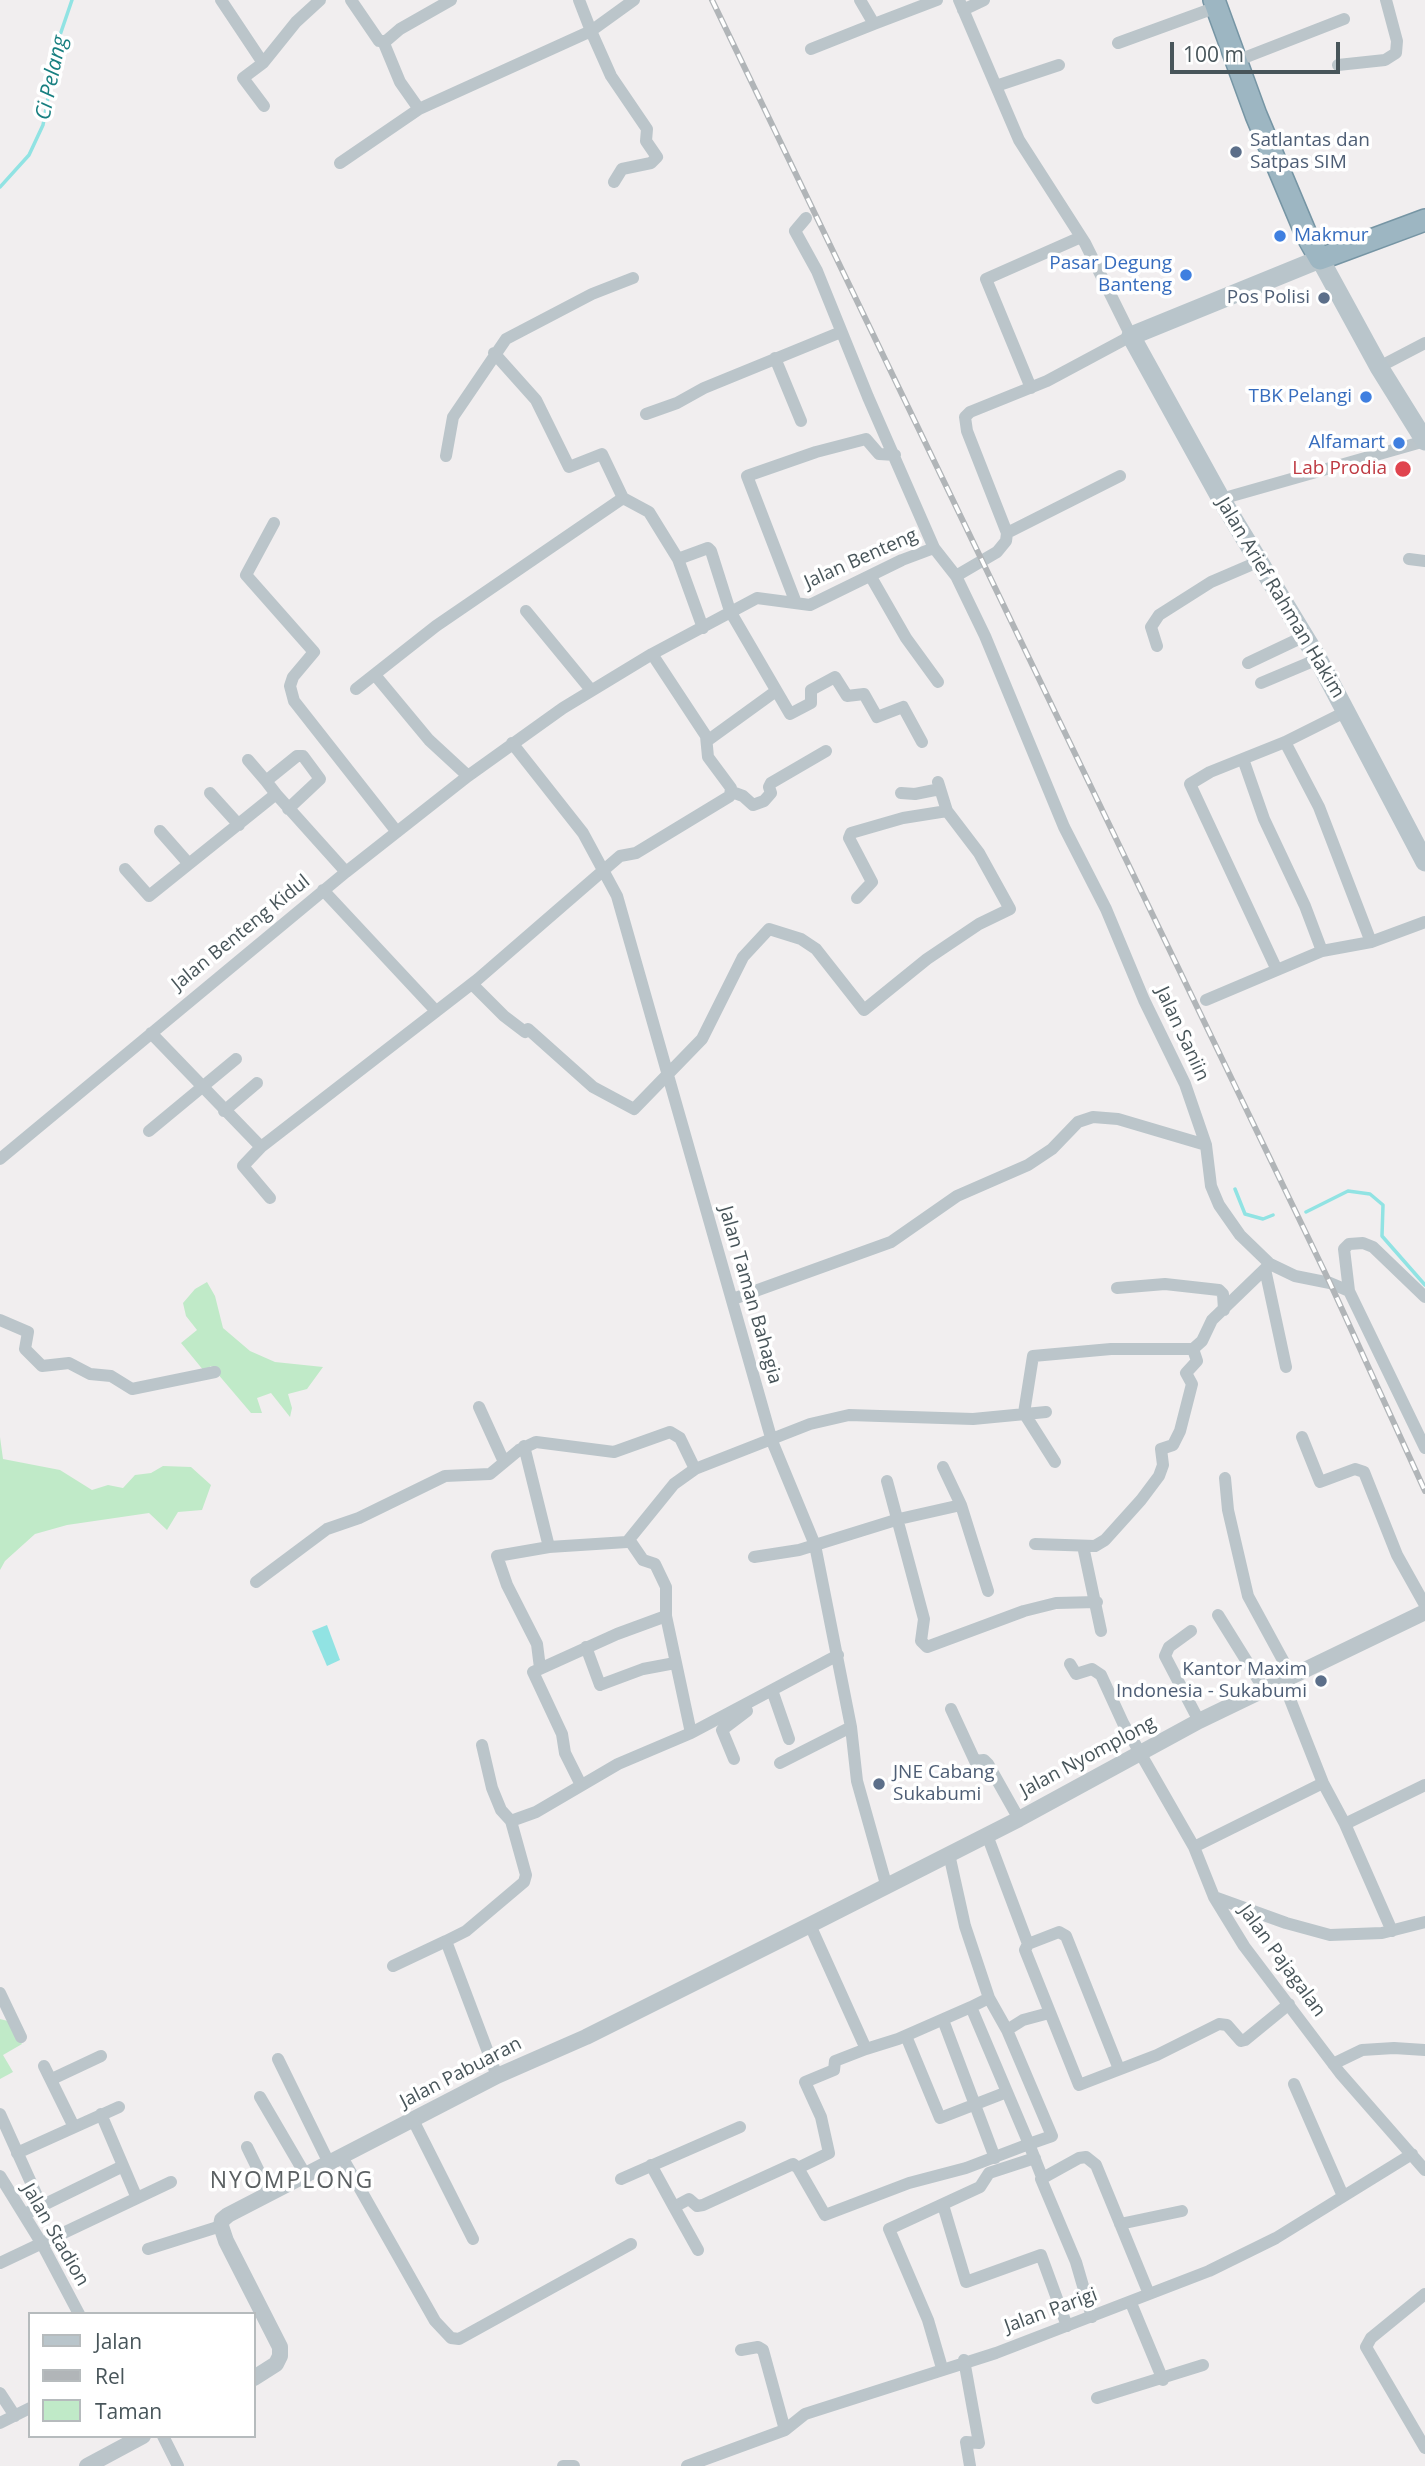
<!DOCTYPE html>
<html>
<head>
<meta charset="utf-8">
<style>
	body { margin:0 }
	#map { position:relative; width:1425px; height:2466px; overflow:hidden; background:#f1eeef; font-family:"Open Sans",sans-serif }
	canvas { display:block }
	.legend { position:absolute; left:28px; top:2312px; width:228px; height:126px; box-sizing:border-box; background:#fff; border:2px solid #b6bbbd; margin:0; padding:9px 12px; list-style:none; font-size:21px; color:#48555a }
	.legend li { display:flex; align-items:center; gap:14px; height:35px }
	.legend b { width:35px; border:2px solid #b6bbbd }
	.scale { position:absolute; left:1170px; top:42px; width:170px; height:32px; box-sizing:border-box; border:4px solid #48555a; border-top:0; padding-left:9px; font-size:21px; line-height:24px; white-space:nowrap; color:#48555a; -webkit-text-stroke:5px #fff; paint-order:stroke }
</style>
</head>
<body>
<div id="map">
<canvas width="1425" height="2466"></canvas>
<ul class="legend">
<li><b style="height:9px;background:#b9c5cb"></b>Jalan</li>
<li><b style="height:9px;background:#b1b5b8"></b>Rel</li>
<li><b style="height:19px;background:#c0eac8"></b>Taman</li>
</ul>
<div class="scale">100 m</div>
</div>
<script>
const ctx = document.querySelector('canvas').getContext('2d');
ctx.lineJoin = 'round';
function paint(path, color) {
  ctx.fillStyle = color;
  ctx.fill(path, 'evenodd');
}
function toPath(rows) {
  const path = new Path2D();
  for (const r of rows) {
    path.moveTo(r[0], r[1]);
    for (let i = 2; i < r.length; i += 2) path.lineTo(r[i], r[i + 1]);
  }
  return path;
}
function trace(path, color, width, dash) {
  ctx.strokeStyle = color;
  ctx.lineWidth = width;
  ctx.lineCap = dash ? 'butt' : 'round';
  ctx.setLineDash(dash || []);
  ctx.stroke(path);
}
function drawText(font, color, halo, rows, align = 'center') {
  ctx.font = font + ' "Open Sans",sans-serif';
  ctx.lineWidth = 7;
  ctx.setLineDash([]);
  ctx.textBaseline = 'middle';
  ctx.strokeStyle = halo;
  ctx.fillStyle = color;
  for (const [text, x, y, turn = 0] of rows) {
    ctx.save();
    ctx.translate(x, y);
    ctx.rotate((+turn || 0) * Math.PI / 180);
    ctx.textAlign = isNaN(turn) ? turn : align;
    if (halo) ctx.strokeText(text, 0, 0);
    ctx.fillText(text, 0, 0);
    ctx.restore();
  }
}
paint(toPath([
	[207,1282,215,1296,223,1328,250,1351,275,1362,323,1367,307,1389,288,1394,292,1408,290,1417,271,1393,257,1398,262,1413,251,1413,211,1366,204,1371,181,1343,197,1330,186,1316,183,1303,195,1289],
	[0,1437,3,1459,60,1470,92,1490,108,1485,123,1488,135,1475,151,1473,163,1466,191,1467,211,1485,202,1510,178,1512,167,1530,149,1513,67,1525,35,1534,5,1561,0,1570],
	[0,2019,8,2021,22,2044,3,2055,13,2072,0,2079]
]), '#c0eac8');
paint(toPath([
	[327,1625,340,1660,327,1666,312,1631]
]), '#91e3e3');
trace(toPath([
	[0,187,29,155,43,125,59,38,72,0],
	[1235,1189,1245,1214,1263,1219,1273,1215],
	[1306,1212,1348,1191,1370,1194,1383,1205,1382,1236,1425,1285]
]), '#91e3e3', 3.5);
const trunk = toPath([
	[1214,0,1256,115,1306,234,1320,259,1425,220]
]);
trace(trunk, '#7695a4', 24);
trace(toPath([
	[221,0,263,63],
	[351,0,379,41,386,41,400,29,451,0],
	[579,0,591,31,634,0],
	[860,0,874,24,937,0],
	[963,10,984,0],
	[383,41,400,82,419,109],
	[1118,43,1217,7],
	[811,49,874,24],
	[1236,61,1344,19],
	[1338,65,1385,60,1396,53,1397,41,1386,0],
	[996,86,1059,65],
	[264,106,243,78,263,63,296,22,320,0],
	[340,163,419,109,591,31,611,76,647,129,646,141,657,157,651,163,622,169,614,182],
	[806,218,795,231,817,271,868,397,934,548],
	[494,353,536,400,569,467,602,454,623,498,649,512,678,559,703,628],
	[775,358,801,421],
	[1379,367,1425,343],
	[1031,388,986,279,1081,237],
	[646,414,677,403,704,388,841,332],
	[446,456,453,417,506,339,592,294,633,278],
	[1221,499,1425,441],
	[274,523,246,575,314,652,293,677,290,686,294,701,397,832],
	[1007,533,1120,476],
	[678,559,708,548,711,551,730,611,790,714,811,703,811,690,835,677,847,696,864,694,877,717,903,707,922,742],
	[1409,559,1425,561],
	[956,576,997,552,1006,541,1007,533,967,431,965,417,970,412,1047,381,1131,336,1085,243,1019,140,959,0],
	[871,577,906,638,938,682],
	[796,603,747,476,816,452,866,439,879,454,895,455],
	[526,611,591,690],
	[1157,646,1151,627,1159,615,1211,582,1260,561],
	[1248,663,1305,636],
	[375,675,429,740,468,776],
	[1261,683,1318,659],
	[356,689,436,626,623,498],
	[707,741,776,691],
	[1285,742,1319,807,1371,942],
	[512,743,583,833,617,896,772,1441,815,1545,851,1727,857,1781,886,1884],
	[1243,759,1264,819,1305,906,1322,951],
	[248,760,266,781],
	[732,792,743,796,753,805,764,801,771,793,769,787,771,783,826,751],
	[210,793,239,825],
	[901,793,915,794,940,789],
	[276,794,266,781,297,756,303,756,320,779,288,809],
	[160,831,189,864],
	[125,869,149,896,276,794,346,872],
	[323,890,436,1011],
	[857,898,872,882,849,838,851,833,903,818,947,811],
	[1276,968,1190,784,1210,772,1285,742,1347,711],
	[472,984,504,1016,525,1032,528,1029,593,1087,634,1109,702,1039,743,957,769,929,801,939,816,949,864,1010,927,959,979,924,1010,909,979,853,947,811,938,782],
	[1206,1000,1322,951,1371,942,1425,922],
	[151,1033,261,1147,478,979,620,856,636,853,730,796,731,788,708,757,706,736,652,654],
	[224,1111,257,1083],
	[149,1131,236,1059],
	[261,1147,243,1166,270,1198],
	[0,1159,346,872,468,776,563,708,652,654,757,598,810,605,902,560,934,548,956,576,985,636,1064,827,1106,909,1144,1000,1185,1084,1206,1145,1211,1186,1219,1205,1240,1235,1270,1264,1295,1276,1330,1283,1349,1291,1425,1448],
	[1265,1269,1286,1367],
	[1117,1288,1165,1284,1219,1290,1223,1294,1224,1310],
	[1349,1291,1344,1249,1349,1244,1363,1243,1373,1247,1425,1297],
	[733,1299,891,1242,957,1196,1028,1165,1052,1149,1078,1122,1093,1117,1118,1119,1206,1145],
	[0,1320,28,1332,25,1349,42,1366,69,1363,90,1374,111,1376,132,1389,215,1372],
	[479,1407,504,1462],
	[1302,1437,1320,1482,1355,1469,1364,1472,1397,1555,1425,1605],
	[524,1446,549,1547],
	[1055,1462,1024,1413,1033,1356,1111,1349,1193,1349],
	[943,1467,961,1505],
	[1225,1478,1228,1510,1248,1596,1291,1675],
	[887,1481,924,1619,921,1641,927,1647,1024,1611,1056,1603,1097,1602],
	[630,1541,643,1560,655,1564,666,1587,666,1616,691,1733],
	[1035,1544,1095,1546,1105,1540,1141,1500,1159,1476,1163,1465,1161,1449,1173,1445,1180,1431,1192,1384,1186,1373,1197,1361,1193,1349,1202,1341,1212,1320,1270,1264],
	[1083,1546,1101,1631],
	[754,1557,799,1550,899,1519,961,1505,988,1591],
	[256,1582,327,1529,359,1518,445,1476,490,1474,519,1450,536,1442,614,1452,670,1432,680,1438,695,1469,810,1424,849,1415,973,1419,1046,1412],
	[1218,1615,1264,1689],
	[1191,1631,1169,1647,1165,1656,1199,1721],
	[586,1647,600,1685,643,1669,675,1663],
	[1070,1664,1076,1674,1092,1669,1101,1675,1123,1723,1194,1847,1214,1897,1244,1946,1340,2073,1425,2170],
	[540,1668,537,1644,507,1585,497,1556,549,1547,627,1542,674,1484,695,1469],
	[1282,1679,1323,1783,1345,1824,1392,1931],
	[773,1693,789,1739],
	[951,1709,975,1761,984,1760,988,1764,1019,1819],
	[482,1745,492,1788,501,1810,511,1821],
	[734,1759,722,1730,747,1711],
	[780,1763,851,1727],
	[581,1785,565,1753,562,1734,533,1672,617,1634,666,1616],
	[1345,1824,1425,1785],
	[987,1835,1028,1944],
	[1194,1847,1323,1783],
	[949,1854,965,1926,989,1998,971,2007],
	[1214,1897,1286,1923,1330,1935,1382,1933,1425,1922],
	[810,1925,866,2049,835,2061,834,2070,805,2082,821,2117,829,2153,798,2168,825,2215,909,2183,966,2168,1029,2144,1042,2177],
	[393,1966,446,1941],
	[0,1993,21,2037],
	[989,1998,1007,2030],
	[943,2020,995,2158],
	[906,2036,940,2118,1007,2092],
	[866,2049,898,2039,971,2007,1029,2144,1052,2136,1007,2030,1023,2020,1049,2013],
	[278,2059,329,2163],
	[1333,2064,1362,2050,1394,2048,1425,2050],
	[44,2066,74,2127],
	[1119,2069,1066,1936,1059,1932,1028,1944,1025,1950,1079,2085,1157,2055,1219,2024,1227,2025,1241,2041,1245,2040,1289,2004],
	[497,2076,446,1941,466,1931,524,1882,526,1875,511,1821,536,1812,618,1764,691,1733,838,1655],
	[52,2079,101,2056],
	[1294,2084,1343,2196],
	[260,2097,305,2174],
	[0,2114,42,2207],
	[101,2114,136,2196],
	[413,2120,473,2239],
	[247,2147,269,2192],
	[17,2153,119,2107],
	[342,2157,435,2321,451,2338,459,2339,631,2244],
	[651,2165,674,2207,689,2199,697,2206,703,2205,793,2164,798,2168],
	[0,2176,42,2244,79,2314],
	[621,2179,740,2127],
	[943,2205,966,2282,1041,2255,1067,2326],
	[674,2207,698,2250],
	[25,2214,123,2166],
	[1120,2224,1182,2211],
	[148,2249,221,2226],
	[0,2263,171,2182],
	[1425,2294,1371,2338,1366,2347,1425,2448],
	[1131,2303,1163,2380],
	[1092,2317,1076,2262,1041,2179,1079,2158,1086,2157,1096,2165,1149,2294],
	[741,2350,758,2347,763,2350,785,2430],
	[964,2360,979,2443,966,2442,970,2466],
	[942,2368,928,2320,889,2229,980,2187,989,2173,1035,2158],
	[0,2393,15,2416],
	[1097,2398,1203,2365],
	[0,2423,30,2408],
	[163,2436,178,2466],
	[563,2466,574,2466],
	[687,2466,785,2430,805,2414,996,2353,1209,2271,1276,2238,1412,2154]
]), '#bbc5ca', 12);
trace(toPath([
	[254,2378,276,2364,280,2356,280,2347,226,2241,221,2226,222,2220,228,2215,497,2076,586,2037,810,1925,1019,1819,1199,1721,1425,1612],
	[87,2466,143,2436]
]), '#bbc5ca', 16);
trace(toPath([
	[1425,441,1379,367,1320,259,1131,336,1221,499,1318,659,1425,862]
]), '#b9c5cb', 19);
trace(trunk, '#9db6c2', 21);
const rail = toPath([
	[712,0,1330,1283,1425,1491]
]);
trace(rail, '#b1b5b8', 6);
trace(rail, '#fff', 3.5, [10]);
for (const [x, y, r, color] of [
	[1236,152,7,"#5c6f8a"],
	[1280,236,7,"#3f7fe0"],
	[1186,275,7,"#3f7fe0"],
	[1324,298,7,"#5c6f8a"],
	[1366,397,7,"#3f7fe0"],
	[1399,443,7,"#3f7fe0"],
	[1403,469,9,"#e0444e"],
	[1321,1681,7,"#5c6f8a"],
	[879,1784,7,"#5c6f8a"]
]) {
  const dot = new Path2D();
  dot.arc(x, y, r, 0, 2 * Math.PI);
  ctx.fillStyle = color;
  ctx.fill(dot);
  trace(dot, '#fff', 2.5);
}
drawText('19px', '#4e5e75', '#fff', [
	["Satlantas dan",1250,141],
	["Satpas SIM",1250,163],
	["Pos Polisi",1310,298,"right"],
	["Kantor Maxim",1307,1670,"right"],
	["Indonesia - Sukabumi",1307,1692,"right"],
	["JNE Cabang",893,1773],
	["Sukabumi",893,1795]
], 'left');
drawText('19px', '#366cbe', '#fff', [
	["Makmur",1294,236,"left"],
	["Pasar Degung",1172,264],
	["Banteng",1172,286],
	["TBK Pelangi",1352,397],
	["Alfamart",1385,443]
], 'right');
drawText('19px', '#be3a42', '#fff', [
	["Lab Prodia",1387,469]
], 'right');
drawText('19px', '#48555a', '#fff', [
	["Jalan Benteng",861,559,-24],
	["Jalan Arief Rahman Hakim",1280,598,59],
	["Jalan Benteng Kidul",241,933,-39],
	["Jalan Saniin",1182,1034,65],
	["Jalan Taman Bahagia",750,1295,74],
	["Jalan Nyomplong",1088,1757,-28],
	["Jalan Pajagalan",1282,1961,54],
	["Jalan Pabuaran",461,2073,-27],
	["Jalan Stadion",55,2235,60],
	["Jalan Parigi",1051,2311,-20]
]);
drawText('italic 21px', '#177f80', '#fff', [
	["Ci Pelang",52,78,-78]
]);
ctx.letterSpacing = '2px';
drawText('23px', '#5b6062', '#fff', [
	["NYOMPLONG",292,2181]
]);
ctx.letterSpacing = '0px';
</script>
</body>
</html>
